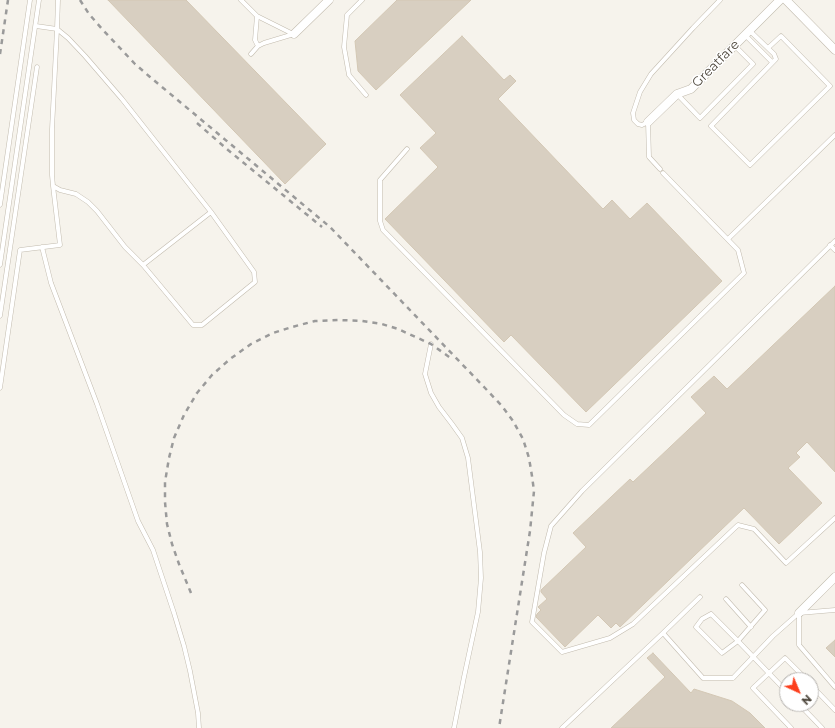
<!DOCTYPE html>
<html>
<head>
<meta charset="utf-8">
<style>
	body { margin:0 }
	#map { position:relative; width:835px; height:728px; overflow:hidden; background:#f6f3ec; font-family:Montserrat,sans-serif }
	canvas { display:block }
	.north { position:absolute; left:779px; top:672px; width:40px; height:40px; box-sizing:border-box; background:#fff; border:1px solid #b7b4b0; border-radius:50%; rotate:136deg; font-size:11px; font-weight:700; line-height:16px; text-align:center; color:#4b4439 }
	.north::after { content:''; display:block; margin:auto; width:14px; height:18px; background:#fc3f1d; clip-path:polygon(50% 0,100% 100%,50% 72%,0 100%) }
</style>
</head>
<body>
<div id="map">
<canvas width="835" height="728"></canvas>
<div class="north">N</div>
</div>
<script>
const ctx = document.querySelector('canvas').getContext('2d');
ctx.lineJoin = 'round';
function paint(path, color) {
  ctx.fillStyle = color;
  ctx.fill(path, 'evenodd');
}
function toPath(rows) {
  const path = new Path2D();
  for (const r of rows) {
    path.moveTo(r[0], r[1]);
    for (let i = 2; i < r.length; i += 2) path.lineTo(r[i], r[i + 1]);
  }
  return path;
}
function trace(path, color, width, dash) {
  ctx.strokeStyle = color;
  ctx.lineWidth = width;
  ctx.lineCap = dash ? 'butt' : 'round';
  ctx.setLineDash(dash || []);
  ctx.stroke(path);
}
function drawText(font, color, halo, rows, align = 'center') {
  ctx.font = font + ' Montserrat,sans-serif';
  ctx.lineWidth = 3;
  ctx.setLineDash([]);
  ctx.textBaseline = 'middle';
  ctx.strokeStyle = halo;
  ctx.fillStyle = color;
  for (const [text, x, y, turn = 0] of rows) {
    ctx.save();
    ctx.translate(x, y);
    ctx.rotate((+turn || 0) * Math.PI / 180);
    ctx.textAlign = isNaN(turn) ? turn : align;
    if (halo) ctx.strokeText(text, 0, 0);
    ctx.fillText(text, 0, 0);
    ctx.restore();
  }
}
const building = toPath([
	[108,0,186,0,326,144,285,184,108,0],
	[397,0,471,0,376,90,358,71,355,41,397,0],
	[462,36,504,80,510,75,516,81,498,99,603,209,612,200,630,219,647,203,722,281,586,412,511,335,504,342,385,219,438,167,420,148,436,133,400,95,462,36],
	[835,286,835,472,807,442,796,453,800,457,788,468,822,503,779,544,744,508,620,627,616,623,611,628,598,615,565,647,536,617,537,614,541,610,538,607,547,599,541,592,541,590,586,547,573,533,630,479,633,482,706,413,691,397,714,376,727,389,835,286],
	[835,640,835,657,826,648,835,640],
	[653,653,691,693,694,689,732,701,750,713,765,728,611,728,665,677,647,658,653,653]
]);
paint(building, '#d8cfc1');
trace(building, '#d3c7b4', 1);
const lane = toPath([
	[241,0,257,16,293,34],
	[362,0,347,15,344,47,349,75,366,95],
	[257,16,255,40,258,46,264,43,294,34],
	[36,26,57,29,68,38,85,56,122,99,211,212,254,272,255,282,202,325,193,325,143,265,125,247,97,211,88,202,76,194,60,190,53,186,52,175,52,129,57,29,58,0],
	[750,31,774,54,776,59,711,126,750,165,830,86,781,36,768,48],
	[745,35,772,62],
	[251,54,258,46],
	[677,94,700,118,753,64,735,46],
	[407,149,380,180,380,221,383,230,564,415,577,424,589,425,744,273,738,250,663,173],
	[660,169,649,157,648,122,642,125,638,124,634,120,633,113,640,92,651,74,693,28,720,0],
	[0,205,30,0],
	[728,239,835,135],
	[835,241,582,491,551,526,544,553,532,622,562,652,610,638,633,624,738,525,754,529,786,563,835,518],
	[830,245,835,250],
	[42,247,51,283,97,404,138,521,153,550,174,613,184,646,190,671,198,713,199,728],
	[0,265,39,0],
	[143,265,211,212],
	[0,316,37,67],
	[431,344,425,374,431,393,439,407,452,424,462,438,468,458,480,552,481,578,478,612,464,677,454,728],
	[0,388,20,250,60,245,53,186],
	[742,585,765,610,738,641,787,692],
	[726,599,751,627],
	[799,613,799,645,835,687],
	[711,614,738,641,722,653,696,627,702,619,711,614],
	[663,633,700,597],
	[811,685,835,710],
	[799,704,822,728],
	[562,728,663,633,703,678,733,678,773,636,799,613,835,610],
	[791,728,753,688,785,658,807,680]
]);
const street = toPath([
	[786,0,835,50],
	[294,34,329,0],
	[648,122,677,94,691,89,780,0],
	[799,613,835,577]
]);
trace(lane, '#c2bbae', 5);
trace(street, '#c2bbae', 9);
trace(lane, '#fff', 4);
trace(street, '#fff', 8);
trace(toPath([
	[80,0,89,14,103,30,135,64,150,77,330,227,485,388,502,406,513,421,523,439,529,458,532,476,534,491,530,531,499,728],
	[0,54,8,0],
	[197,123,228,150,322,227],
	[191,593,179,564,172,544,167,524,165,502,165,482,169,458,174,438,184,415,197,393,212,375,230,359,251,344,273,333,292,327,315,321,339,320,362,321,382,324,398,329,431,344,452,359]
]), '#9a9a9a', 2.5, [5, 5]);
drawText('13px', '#4b4439', '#fff', [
	["Greatfare",716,64,-45]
]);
</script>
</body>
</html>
